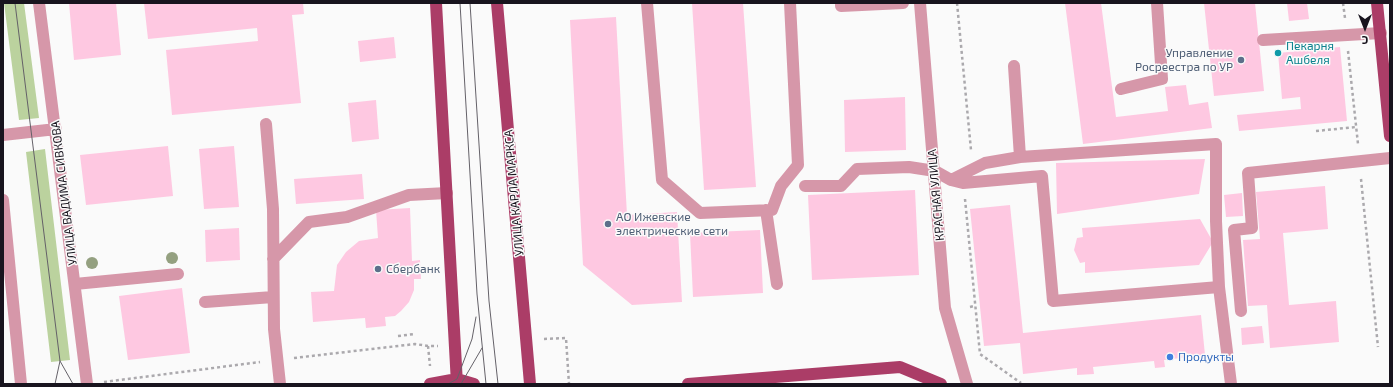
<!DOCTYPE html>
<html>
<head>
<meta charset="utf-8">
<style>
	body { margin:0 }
	#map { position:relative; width:1393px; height:387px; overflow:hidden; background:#fafafa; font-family:"Exo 2",sans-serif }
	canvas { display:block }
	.frame { position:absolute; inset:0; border:4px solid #18141e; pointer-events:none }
	.north { position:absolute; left:1345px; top:8px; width:40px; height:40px; -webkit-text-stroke:3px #fafafa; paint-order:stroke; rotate:180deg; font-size:11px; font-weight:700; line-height:16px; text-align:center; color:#18141e }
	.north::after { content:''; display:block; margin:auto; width:14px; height:18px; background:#18141e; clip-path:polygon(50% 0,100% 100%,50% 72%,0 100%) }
</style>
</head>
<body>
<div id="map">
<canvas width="1393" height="387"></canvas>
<div class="frame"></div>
<div class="north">С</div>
</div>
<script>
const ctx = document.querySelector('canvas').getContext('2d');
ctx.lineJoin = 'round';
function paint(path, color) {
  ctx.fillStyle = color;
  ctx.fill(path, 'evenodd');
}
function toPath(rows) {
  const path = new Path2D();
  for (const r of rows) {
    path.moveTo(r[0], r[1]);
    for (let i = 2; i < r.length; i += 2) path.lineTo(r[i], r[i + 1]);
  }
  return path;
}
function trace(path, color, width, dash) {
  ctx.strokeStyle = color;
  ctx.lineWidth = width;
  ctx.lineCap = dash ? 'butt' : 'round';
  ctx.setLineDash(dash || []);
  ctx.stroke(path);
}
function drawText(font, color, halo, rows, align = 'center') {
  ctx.font = font + ' "Exo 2",sans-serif';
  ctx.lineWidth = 3;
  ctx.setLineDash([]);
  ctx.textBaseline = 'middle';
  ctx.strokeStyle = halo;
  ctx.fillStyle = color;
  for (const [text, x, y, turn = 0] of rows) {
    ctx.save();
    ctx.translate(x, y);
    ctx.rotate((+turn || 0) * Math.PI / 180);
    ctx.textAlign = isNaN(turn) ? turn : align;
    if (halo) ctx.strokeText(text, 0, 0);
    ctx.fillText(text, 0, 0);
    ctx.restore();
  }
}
paint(toPath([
	[4,3,24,3,39,118,19,120],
	[45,149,70,360,51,362,26,152]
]), '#bbd29e');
paint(toPath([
	[69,3,116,3,121,55,74,60],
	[144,3,303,3,304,14,292,15,301,103,172,115,166,50,258,41,257,28,148,39],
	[692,3,743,3,756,187,704,190],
	[1065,3,1101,3,1116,117,1168,111,1165,87,1186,85,1189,105,1208,102,1212,128,1083,144],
	[1204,3,1255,3,1264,91,1214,96],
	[1287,3,1307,3,1309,19,1289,21],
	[616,17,627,215,677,212,682,302,632,305,583,265,570,20],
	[394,37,396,58,360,62,358,41],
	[1340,47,1347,121,1239,131,1237,115,1301,109,1300,97,1282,99,1278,53],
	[905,97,906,150,845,152,844,100],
	[376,100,379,139,352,142,348,103],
	[168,146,173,196,86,205,80,155],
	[234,146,239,207,204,209,199,149],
	[1205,159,1199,194,1057,214,1056,163],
	[362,174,364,199,296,204,294,179],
	[1325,186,1328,229,1283,233,1289,305,1336,301,1339,342,1270,348,1267,305,1248,306,1243,240,1260,239,1256,192],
	[915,190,919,275,812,280,808,195],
	[1242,193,1243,216,1226,217,1224,195],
	[1010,205,1023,333,1201,315,1205,355,1164,360,1165,367,1155,368,1154,361,1093,367,1094,374,1077,375,1077,368,1023,374,1020,343,984,346,970,209],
	[410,208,412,261,420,260,421,279,414,279,414,290,409,302,401,311,395,316,385,317,386,326,366,328,365,318,313,322,311,292,334,291,337,265,346,252,359,241,378,238,376,210],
	[1200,219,1213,242,1199,265,1085,273,1085,262,1080,263,1074,250,1077,238,1083,237,1082,228],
	[239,228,240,260,206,262,205,230],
	[760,230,763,293,693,297,690,233],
	[182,288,190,353,128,360,119,296],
	[1262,326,1264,343,1242,345,1241,328]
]), '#fec8e1');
trace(toPath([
	[957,3,971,150],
	[1343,3,1345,18],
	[1348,51,1358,144],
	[1316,131,1356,127],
	[1361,179,1378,347],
	[965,199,980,354,1021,383],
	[970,307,974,306],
	[398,336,415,334],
	[544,339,566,338,569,384],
	[428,346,430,366],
	[294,358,415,344,428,346,438,346],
	[104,382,260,362]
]), '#aba9ad', 2.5, [3, 3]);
trace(toPath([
	[39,3,87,384],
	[647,3,662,180,700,213,772,210,781,186,798,165,790,3],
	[841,3,841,6,903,3],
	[920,3,945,308,967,384],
	[1263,40,1381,33],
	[1121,89,1162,79,1157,3],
	[266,124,273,209,274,329,280,384],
	[3,135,56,129],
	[1020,157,1216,144,1216,221,1219,287,1231,384],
	[951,180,985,163,1020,157,1014,66],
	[805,186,841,186,857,169,909,167,935,171,951,180,963,183,1042,176,1053,301,1219,287],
	[3,200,21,384],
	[766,210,777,284],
	[273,259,309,222,347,217,409,195,447,193],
	[75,284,178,274],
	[205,302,273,297],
	[1241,311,1234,230,1252,228,1248,173,1390,158]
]), '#d697a9', 12);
trace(toPath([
	[436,3,457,384],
	[497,3,530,384],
	[1377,3,1390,136],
	[430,384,457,379,474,384],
	[688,384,900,367,941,384]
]), '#ab3d67', 12);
trace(toPath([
	[15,3,60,361,55,384],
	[460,3,477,294,486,384],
	[470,3,489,301,498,384],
	[60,361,73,384],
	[448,384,457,379,472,339,476,317],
	[461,384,482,348]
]), '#646168', 1);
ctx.fillStyle = '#94a080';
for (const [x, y] of [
	[172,258],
	[92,263]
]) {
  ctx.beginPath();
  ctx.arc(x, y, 6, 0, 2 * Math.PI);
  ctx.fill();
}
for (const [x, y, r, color] of [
	[1278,53,4,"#0f9aa8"],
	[1241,60,4,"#5c6f8a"],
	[608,224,4,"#5c6f8a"],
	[378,269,4,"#5c6f8a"],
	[1170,357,4,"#3f7fe0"]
]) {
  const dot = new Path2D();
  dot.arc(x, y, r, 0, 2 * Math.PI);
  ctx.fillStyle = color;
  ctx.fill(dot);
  trace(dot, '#fafafa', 1.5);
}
drawText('12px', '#0d838f', '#fafafa', [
	["Пекарня",1286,46],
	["Ашбеля",1286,60]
], 'left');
drawText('12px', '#4e5e75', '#fafafa', [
	["Управление",1233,53,"right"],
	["Росреестра по УР",1233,67,"right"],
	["АО Ижевские",616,217],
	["электрические сети",616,231],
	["Сбербанк",386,269]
], 'left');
drawText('12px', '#18141e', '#fafafa', [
	["УЛИЦА ВАДИМА СИВКОВА",64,193,-97],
	["УЛИЦА КАРЛА МАРКСА",514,193,-95],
	["КРАСНАЯ УЛИЦА",936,195,-95]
]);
drawText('12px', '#366cbe', '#fafafa', [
	["Продукты",1178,357]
], 'left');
</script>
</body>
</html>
